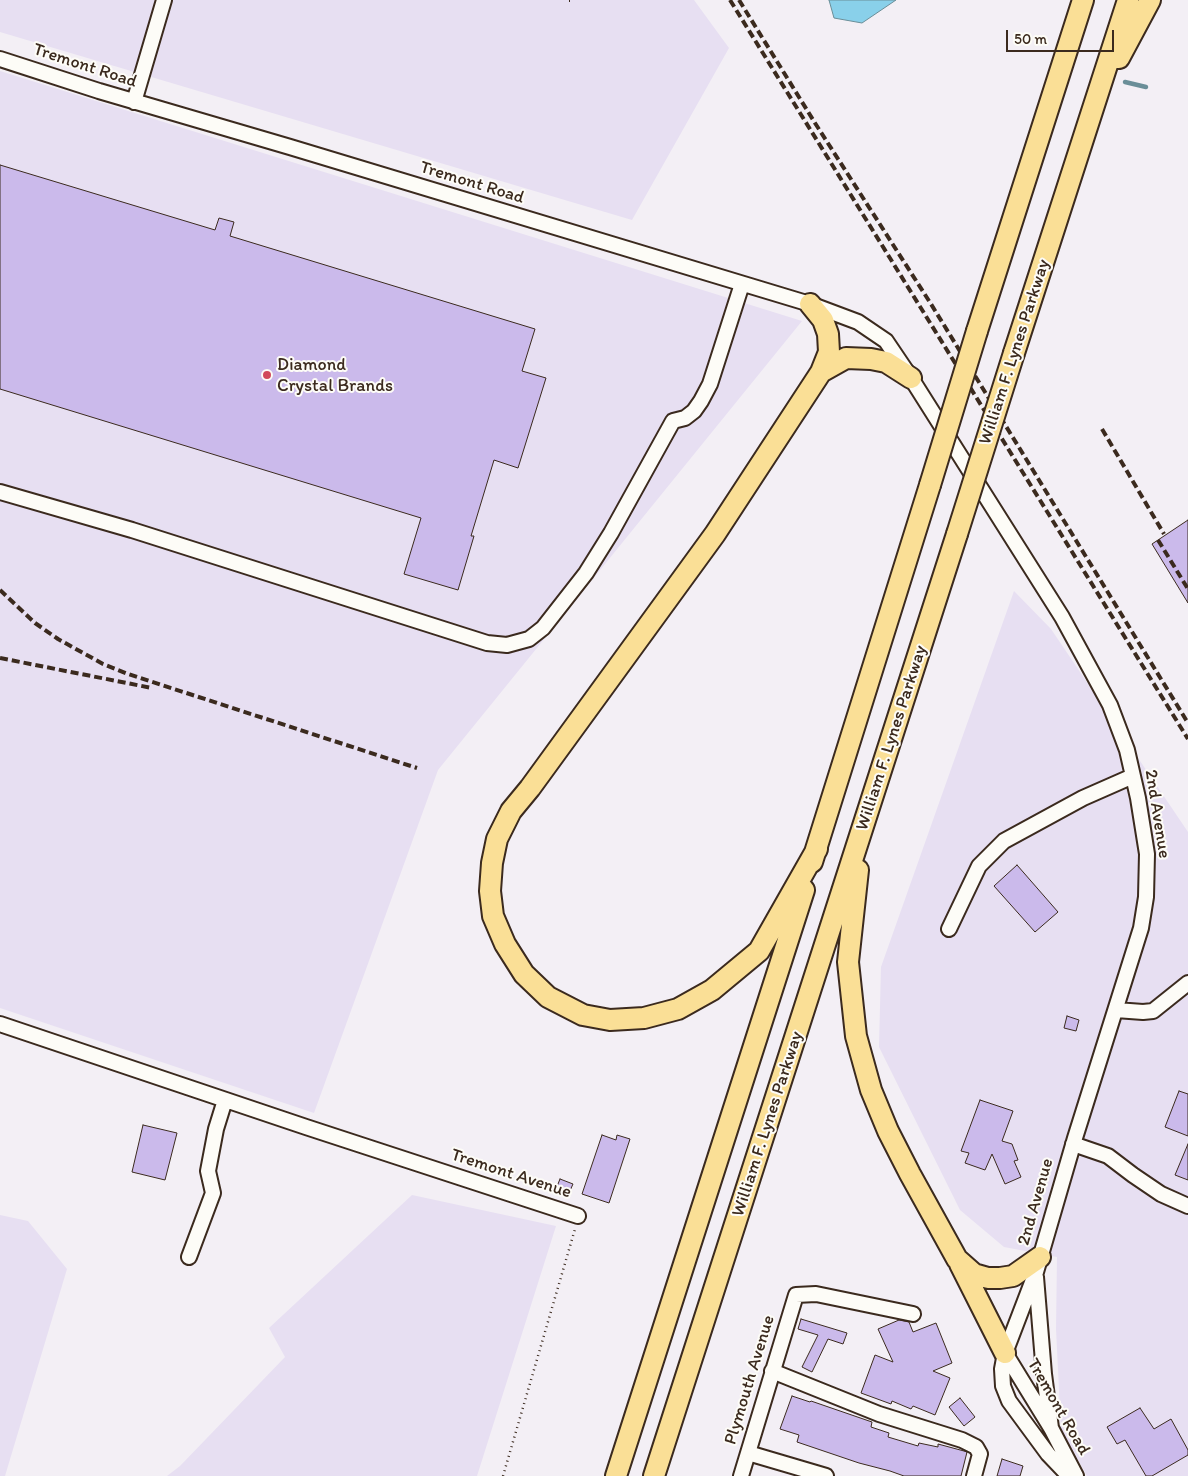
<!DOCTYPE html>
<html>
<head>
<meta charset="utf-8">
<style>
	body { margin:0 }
	#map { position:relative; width:1188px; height:1476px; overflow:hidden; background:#f3eff5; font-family:Itim,sans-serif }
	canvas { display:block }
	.scale { position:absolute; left:1006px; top:30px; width:108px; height:22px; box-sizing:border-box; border:2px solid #3b2a1e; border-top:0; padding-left:6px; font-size:15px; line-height:18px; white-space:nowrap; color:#3b2a1e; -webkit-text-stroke:4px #fdfcf7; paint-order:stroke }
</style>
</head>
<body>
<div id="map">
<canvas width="1188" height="1476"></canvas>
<div class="scale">50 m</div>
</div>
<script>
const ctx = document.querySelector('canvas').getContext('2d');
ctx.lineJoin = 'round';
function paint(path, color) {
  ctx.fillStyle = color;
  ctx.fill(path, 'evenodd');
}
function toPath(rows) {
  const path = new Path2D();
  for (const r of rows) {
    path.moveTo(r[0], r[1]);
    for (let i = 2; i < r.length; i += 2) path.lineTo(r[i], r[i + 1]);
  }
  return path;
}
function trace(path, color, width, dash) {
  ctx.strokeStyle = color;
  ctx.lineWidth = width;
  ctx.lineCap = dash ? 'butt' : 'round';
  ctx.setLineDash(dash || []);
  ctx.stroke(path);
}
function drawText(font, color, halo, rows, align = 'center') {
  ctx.font = font + ' Itim,sans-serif';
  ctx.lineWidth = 4;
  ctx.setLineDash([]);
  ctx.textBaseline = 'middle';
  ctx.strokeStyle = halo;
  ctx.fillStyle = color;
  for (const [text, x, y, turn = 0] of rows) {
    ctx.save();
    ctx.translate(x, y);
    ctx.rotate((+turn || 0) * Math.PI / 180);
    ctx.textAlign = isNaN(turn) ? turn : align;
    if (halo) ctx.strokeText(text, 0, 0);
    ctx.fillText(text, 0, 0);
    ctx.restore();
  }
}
paint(toPath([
	[0,0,694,0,729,48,632,220,0,32],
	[0,71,802,321,438,770,314,1113,0,1008],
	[1014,591,1051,629,1188,832,1188,1476,1087,1476,1061,1430,1056,1329,1057,1257,1004,1247,960,1210,879,1047,881,967],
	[412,1195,556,1226,477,1476,167,1476,180,1466,285,1357,269,1328],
	[0,1215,28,1221,67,1269,5,1476,0,1476]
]), '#e7dff2');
const water = toPath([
	[829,0,896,0,862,23,834,18,829,0]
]);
paint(water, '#89d0ea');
trace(water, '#6a8e98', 1);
trace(toPath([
	[1125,82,1146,87]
]), '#6a8e98', 4.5);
const building = toPath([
	[0,165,215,230,219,218,234,222,230,236,535,329,522,371,546,378,518,468,494,460,471,536,474,536,458,590,404,574,421,518,0,389,0,165],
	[1188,520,1188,603,1152,544,1188,520],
	[1017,865,1058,912,1035,932,994,886,1017,865],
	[1067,1016,1079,1020,1076,1031,1064,1028,1067,1016],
	[1179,1091,1188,1094,1188,1136,1165,1127,1179,1091],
	[980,1100,1013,1111,1002,1141,1012,1144,1018,1160,1014,1161,1021,1177,1005,1184,992,1154,985,1170,965,1163,969,1153,961,1151,980,1100],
	[143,1125,177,1133,165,1180,132,1172,143,1125],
	[602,1135,616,1140,617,1135,630,1139,609,1203,582,1194,602,1135],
	[1188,1144,1188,1180,1175,1175,1188,1144],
	[560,1179,573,1184,568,1195,556,1189,560,1179],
	[801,1319,847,1333,843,1344,828,1339,812,1372,802,1367,818,1335,798,1329,801,1319],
	[899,1320,909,1322,913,1332,936,1323,952,1363,933,1371,950,1378,935,1415,913,1406,911,1409,892,1401,891,1404,861,1393,875,1355,893,1362,878,1329,899,1320],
	[792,1396,810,1402,811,1401,872,1422,871,1427,889,1433,888,1437,918,1446,919,1443,938,1447,938,1444,964,1451,967,1452,961,1476,904,1476,890,1471,859,1463,797,1442,799,1435,780,1429,792,1396],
	[960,1398,975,1417,964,1426,949,1407,960,1398],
	[1140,1408,1154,1429,1171,1419,1188,1450,1188,1455,1152,1476,1146,1476,1125,1440,1117,1444,1107,1427,1140,1408],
	[1002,1459,1023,1466,1020,1476,997,1476,1002,1459]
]);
paint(building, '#cbbaeb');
trace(building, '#3b2a1e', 1);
const minor = toPath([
	[0,59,99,91,290,147,810,304,858,322,886,341,911,378,1062,617,1110,705,1127,750,1138,798,1147,854,1146,897,1141,928,1075,1138,1036,1272,1005,1353,1002,1369,1003,1386,1009,1401,1048,1454,1069,1476],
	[134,102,164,0],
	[0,492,132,530,487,643,507,645,529,639,543,628,586,573,611,533,673,421,685,418,694,411,701,401,710,384,742,284],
	[949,929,979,866,1004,841,1083,798,1133,776],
	[1116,1010,1143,1012,1153,1011,1188,983],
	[0,1024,306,1127,578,1216],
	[1073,1144,1108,1156,1133,1175,1161,1194,1188,1206],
	[189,1257,213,1193,208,1171,216,1129,225,1100],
	[1036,1277,1044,1374,1051,1428],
	[1005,1353,1051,1428,1076,1476],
	[772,1371,879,1414,962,1440,976,1447,980,1454,974,1476],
	[748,1453,826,1476],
	[741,1476,796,1295,816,1294,913,1314]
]);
const highway = toPath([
	[1119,58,1150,0],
	[810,304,823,320,828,334,829,352,821,372,715,534,530,788,511,811,497,839,492,863,490,891,493,916,505,944,524,974,548,997,583,1015,610,1020,644,1018,678,1009,712,990,759,951,817,849],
	[977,331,1083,0],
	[1014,353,1128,0],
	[821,372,846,358,871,359,886,362,911,378],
	[812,862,930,485],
	[858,870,848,962,856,1036,871,1090,888,1131,910,1174,957,1259,974,1274,988,1278,1000,1278,1013,1276,1040,1257],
	[960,1264,1005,1353],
	[616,1476,804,890],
	[654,1476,957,534]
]);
trace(minor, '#3b2a1e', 18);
trace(highway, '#3b2a1e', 24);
trace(toPath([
	[503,1476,575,1229]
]), '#3b2a1e', 2.5, [1, 4]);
trace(minor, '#fdfcf7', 14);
trace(highway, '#fadf96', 20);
trace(toPath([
	[569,0,570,0],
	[730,0,1188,739],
	[739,0,815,123,931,304,1188,723],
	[1102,429,1164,534],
	[1158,540,1188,589],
	[0,590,35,623,58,639,103,664,128,674,417,768],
	[0,658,152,688]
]), '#3b2a1e', 4, [8, 4]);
const highwayBridge = toPath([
	[930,485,977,331],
	[957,534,1014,353]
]);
trace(highwayBridge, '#3b2a1e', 24, []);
trace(highwayBridge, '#fadf96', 20);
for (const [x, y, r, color] of [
	[267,375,5,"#d1495b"]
]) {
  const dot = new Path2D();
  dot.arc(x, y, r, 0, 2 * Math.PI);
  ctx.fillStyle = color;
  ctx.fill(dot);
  trace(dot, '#fdfcf7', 2);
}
drawText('18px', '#3b2a1e', '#fdfcf7', [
	["Tremont Road",85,66,18],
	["Tremont Road",472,183,17],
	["William F. Lynes Parkway",1015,352,-72],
	["William F. Lynes Parkway",892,738,-72],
	["2nd Avenue",1157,814,81],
	["William F. Lynes Parkway",768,1124,-72],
	["Tremont Avenue",511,1174,18],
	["2nd Avenue",1036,1202,-74],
	["Plymouth Avenue",750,1380,-73],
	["Tremont Road",1058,1407,60]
]);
drawText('18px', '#3b2a1e', '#fdfcf7', [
	["Diamond",277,365],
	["Crystal Brands",277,386]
], 'left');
</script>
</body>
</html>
